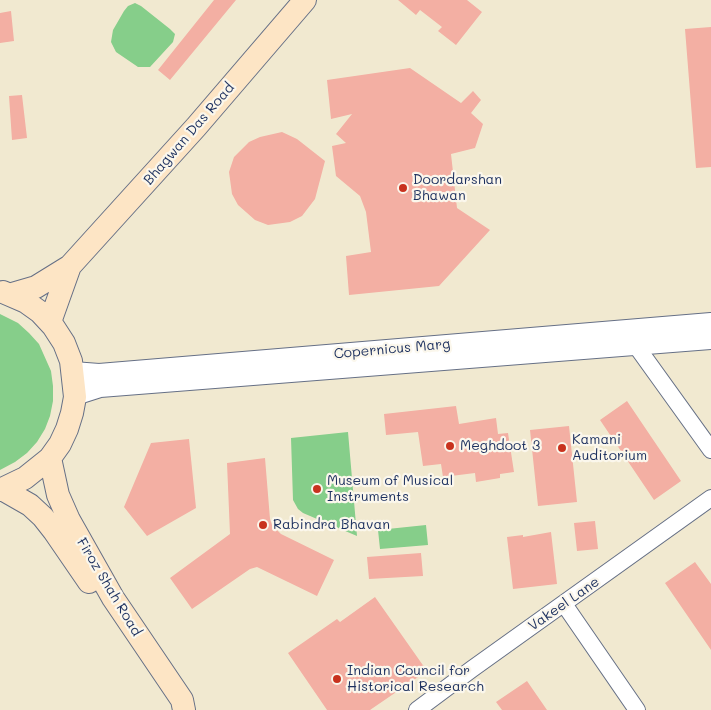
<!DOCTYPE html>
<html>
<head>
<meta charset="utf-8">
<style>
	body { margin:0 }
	canvas { display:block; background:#f1e9d0 }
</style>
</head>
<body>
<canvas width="711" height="710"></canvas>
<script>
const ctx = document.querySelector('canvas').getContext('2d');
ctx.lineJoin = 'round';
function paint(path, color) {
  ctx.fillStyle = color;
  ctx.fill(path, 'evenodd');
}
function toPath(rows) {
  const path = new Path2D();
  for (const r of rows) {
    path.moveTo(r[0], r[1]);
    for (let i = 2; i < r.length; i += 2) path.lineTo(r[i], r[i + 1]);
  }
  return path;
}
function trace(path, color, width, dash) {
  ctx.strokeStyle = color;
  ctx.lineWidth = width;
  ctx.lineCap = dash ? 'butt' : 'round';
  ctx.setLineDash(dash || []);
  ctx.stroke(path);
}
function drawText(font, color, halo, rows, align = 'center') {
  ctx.font = font + ' Mali,sans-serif';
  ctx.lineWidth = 4.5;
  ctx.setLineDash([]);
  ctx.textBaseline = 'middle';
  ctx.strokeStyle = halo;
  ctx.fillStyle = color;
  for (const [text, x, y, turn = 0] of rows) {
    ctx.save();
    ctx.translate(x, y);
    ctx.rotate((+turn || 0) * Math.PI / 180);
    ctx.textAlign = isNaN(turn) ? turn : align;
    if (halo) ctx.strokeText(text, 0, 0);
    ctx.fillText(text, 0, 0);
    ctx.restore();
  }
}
paint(toPath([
	[135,3,141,6,170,29,175,34,173,42,150,67,138,67,116,52,111,42,113,30,124,11,128,6],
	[0,314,18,323,29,333,39,344,51,371,53,386,53,401,50,416,45,429,37,442,27,453,15,462,0,470],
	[348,432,357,536,303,513,298,509,293,500,291,438],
	[426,525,428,545,380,549,378,530]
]), '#86ce8a');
paint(toPath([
	[214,0,236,0,170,80,158,70],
	[398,0,467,0,482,12,456,45,438,31,442,27,420,10,416,15],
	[11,11,14,41,0,43,0,13],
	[711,27,711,167,696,168,685,29],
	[410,68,461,103,473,91,481,100,471,113,483,124,475,148,451,154,457,208,490,230,439,286,349,295,346,256,371,252,366,212,360,196,336,176,332,146,346,143,336,134,352,114,331,119,327,80],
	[22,95,27,138,12,140,9,96],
	[282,132,297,139,325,161,315,199,302,216,290,222,268,225,255,220,238,205,232,194,229,172,234,157,249,142,260,137],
	[627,401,681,481,654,500,600,420],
	[456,406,459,424,496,418,498,434,508,433,514,472,500,474,500,478,476,482,475,473,443,477,441,464,423,466,418,432,386,435,384,414],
	[569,426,577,502,538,506,530,430],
	[189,439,196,508,147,536,124,507,151,443],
	[265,458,270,519,272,525,281,534,334,560,317,596,257,567,250,569,192,609,170,578,230,534,227,463],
	[595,521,598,549,577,551,574,523],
	[551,532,557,584,513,589,507,537,523,535,523,537],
	[421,553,423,576,369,579,367,557],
	[695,562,711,584,711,650,665,583],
	[375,597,427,671,370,710,327,710,288,653,337,619,340,622],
	[527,681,547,710,502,710,496,702]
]), '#f3afa3');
const minor = toPath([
	[629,336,711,450],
	[564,604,637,710],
	[417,710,472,669,711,498]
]);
const tertiary = toPath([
	[73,372,99,374,711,323],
	[75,395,100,387,711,339]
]);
const secondary = toPath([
	[12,294,36,287,70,266,196,127,305,0],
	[50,322,70,266],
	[50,458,58,495,69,520,113,598,182,700,184,710],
	[2,489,30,505,43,517,54,531,89,582],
	[0,490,25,478,50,458,60,444,67,429,72,413,75,397,71,361,64,343,53,326,40,312,26,302,3,292]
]);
trace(minor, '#667086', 18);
trace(tertiary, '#667086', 22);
trace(secondary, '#667086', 24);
trace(minor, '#fff', 16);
trace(tertiary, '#fff', 20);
trace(secondary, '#fde5c5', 22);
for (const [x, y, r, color] of [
	[403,188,5,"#c8321e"],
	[450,446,5,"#c8321e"],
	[562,448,5,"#c8321e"],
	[317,489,5,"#c8321e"],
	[263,525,5,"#c8321e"],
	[337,679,5,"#c8321e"]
]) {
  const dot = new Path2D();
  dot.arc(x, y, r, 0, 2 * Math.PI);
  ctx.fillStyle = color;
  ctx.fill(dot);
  trace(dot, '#fbf7ec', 2);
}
drawText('14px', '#1b2f5e', '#fbf7ec', [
	["Bhagwan Das Road",189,134,-49],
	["Copernicus Marg",392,349,-5],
	["Firoz Shah Road",109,587,59],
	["Vakeel Lane",564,604,-35]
]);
drawText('14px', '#1b2f5e', '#fbf7ec', [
	["Doordarshan",413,180],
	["Bhawan",413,196],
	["Kamani",572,440],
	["Auditorium",572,456],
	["Meghdoot 3",460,446],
	["Museum of Musical",327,481],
	["Instruments",327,497],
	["Rabindra Bhavan",273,525],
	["Indian Council for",347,671],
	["Historical Research",347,687]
], 'left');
</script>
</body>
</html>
